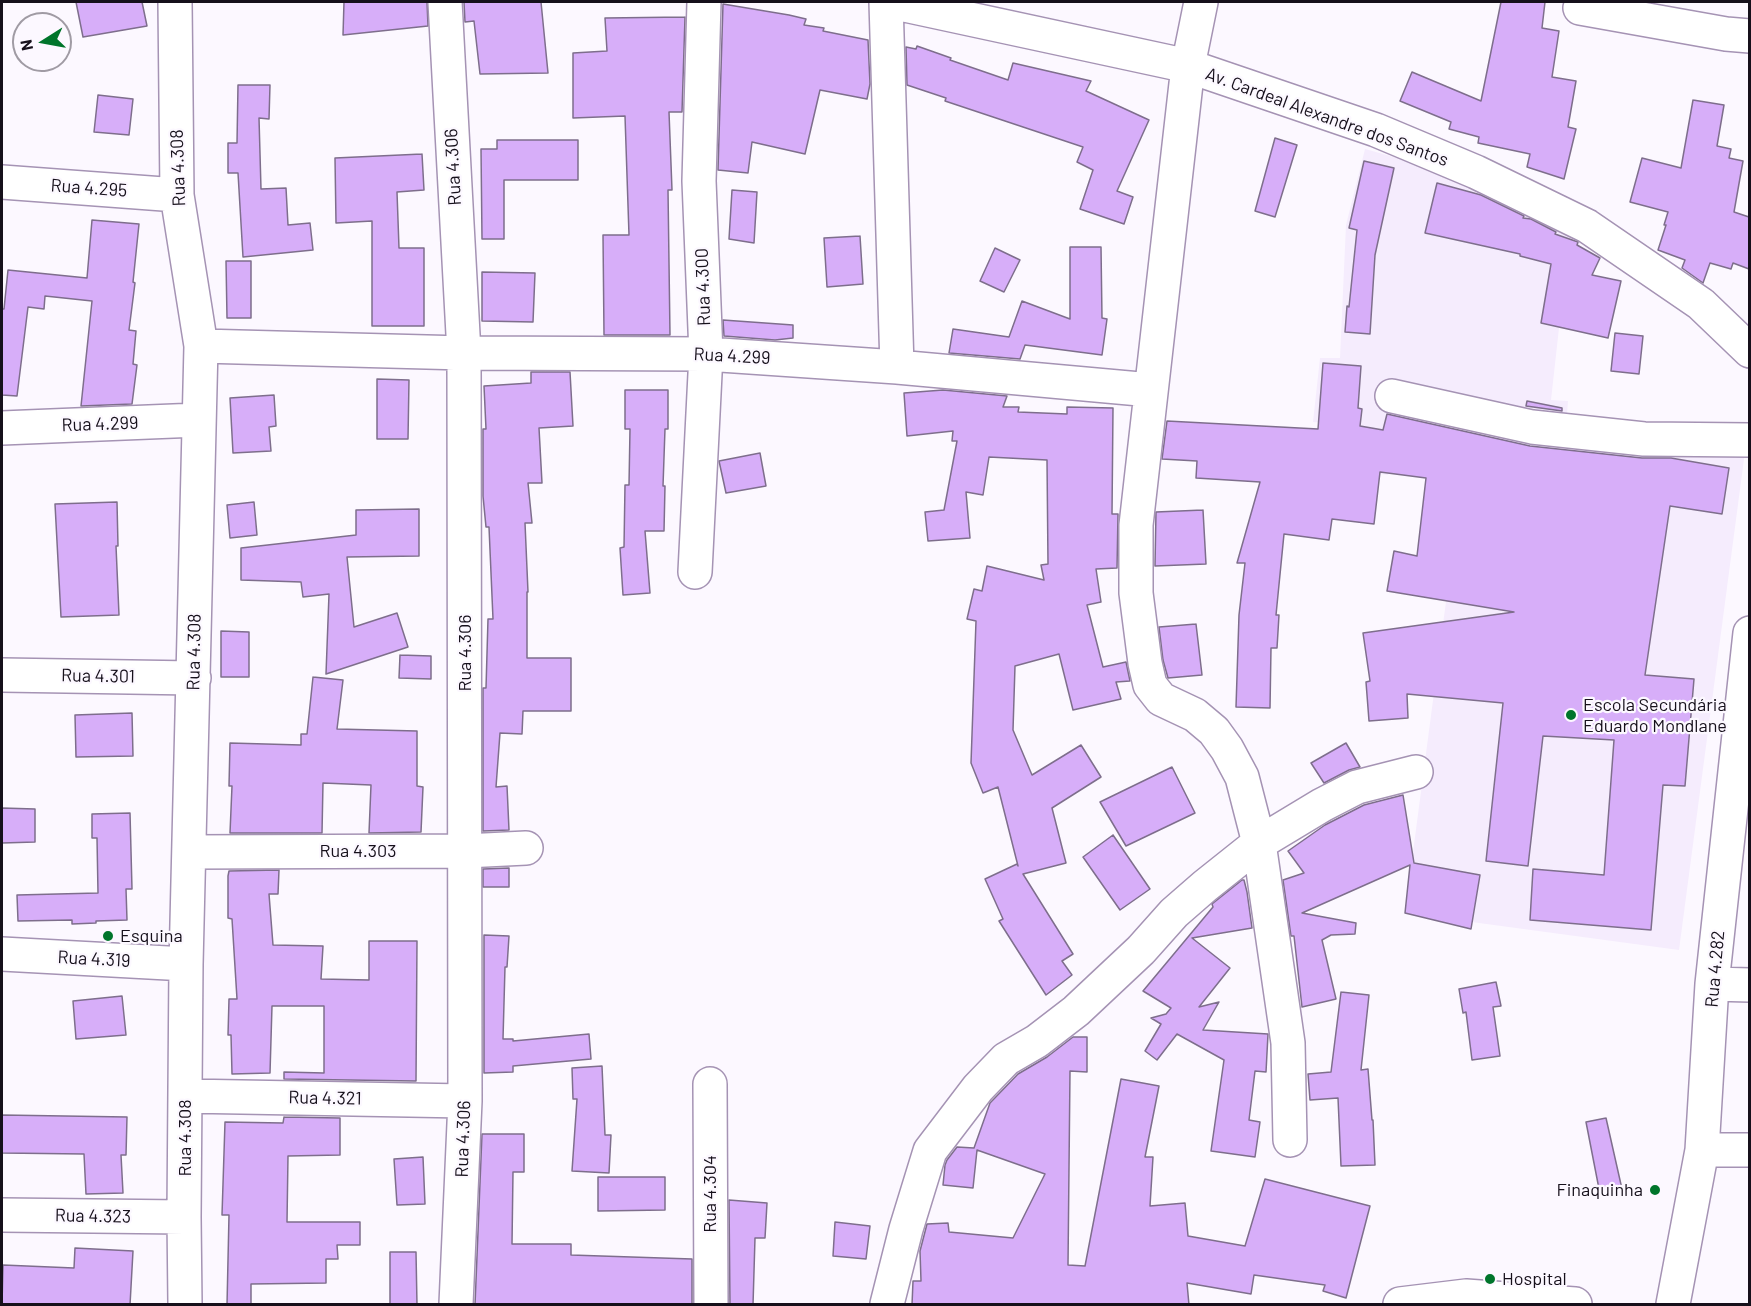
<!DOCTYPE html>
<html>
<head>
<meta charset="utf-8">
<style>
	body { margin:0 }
	#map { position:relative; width:1751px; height:1306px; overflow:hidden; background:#fcf8ff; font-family:Barlow,sans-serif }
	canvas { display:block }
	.frame { position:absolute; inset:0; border:3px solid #16101b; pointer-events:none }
	.north { position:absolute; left:12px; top:12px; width:60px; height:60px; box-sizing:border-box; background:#fcf8ff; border:2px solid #a09ba4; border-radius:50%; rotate:259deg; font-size:16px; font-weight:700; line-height:24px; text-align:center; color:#16101b }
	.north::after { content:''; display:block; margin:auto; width:21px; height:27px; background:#00752b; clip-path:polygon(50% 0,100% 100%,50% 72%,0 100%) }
</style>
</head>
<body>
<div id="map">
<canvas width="1751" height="1306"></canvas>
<div class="frame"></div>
<div class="north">N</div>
</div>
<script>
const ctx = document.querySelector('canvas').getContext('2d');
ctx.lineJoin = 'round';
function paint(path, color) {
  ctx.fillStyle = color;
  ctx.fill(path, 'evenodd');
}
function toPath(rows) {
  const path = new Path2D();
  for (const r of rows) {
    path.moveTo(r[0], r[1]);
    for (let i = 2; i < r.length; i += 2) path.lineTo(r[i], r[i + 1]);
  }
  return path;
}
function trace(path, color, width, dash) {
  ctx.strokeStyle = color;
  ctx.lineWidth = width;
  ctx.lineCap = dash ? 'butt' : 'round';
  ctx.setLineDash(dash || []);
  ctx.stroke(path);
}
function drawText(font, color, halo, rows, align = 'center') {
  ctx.font = font + ' Barlow,sans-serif';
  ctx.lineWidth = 4.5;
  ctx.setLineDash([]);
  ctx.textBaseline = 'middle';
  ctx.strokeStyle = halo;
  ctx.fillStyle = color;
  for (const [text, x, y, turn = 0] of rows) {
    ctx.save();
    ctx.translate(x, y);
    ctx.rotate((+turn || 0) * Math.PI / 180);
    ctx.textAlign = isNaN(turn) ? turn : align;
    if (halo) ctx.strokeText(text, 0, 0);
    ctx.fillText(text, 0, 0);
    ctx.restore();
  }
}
paint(toPath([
	[1365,149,1430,167,1581,238,1561,310,1551,400,1568,401,1566,427,1746,444,1679,950,1405,913,1462,480,1717,513,1391,462,1388,475,1334,468,1338,424,1313,422,1320,358,1340,358,1346,225]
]), '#f5ecfd');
const building = toPath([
	[76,2,142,2,147,26,83,37,76,2],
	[344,2,427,2,428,26,343,35,344,2],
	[464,2,541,2,548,73,480,74,474,21,465,22,464,2],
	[1501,2,1545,2,1542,28,1559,31,1552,77,1576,81,1568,127,1576,129,1564,179,1527,167,1530,154,1478,143,1479,137,1449,129,1451,122,1400,101,1412,72,1481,101,1501,2],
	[723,4,789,15,806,19,804,25,824,28,823,31,868,40,870,84,867,99,820,90,805,154,752,142,748,173,718,170,723,4],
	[685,17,682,112,669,112,672,190,668,190,670,335,604,335,603,235,629,235,625,116,573,118,573,53,607,51,605,18,685,17],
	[917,46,951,58,950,60,1008,80,1013,63,1091,81,1086,91,1149,120,1117,191,1133,197,1124,224,1080,209,1093,170,1077,162,1083,147,945,101,946,98,907,85,906,47,916,49,917,46],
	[238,85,270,85,269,119,259,118,261,189,286,188,288,225,310,223,313,250,243,257,238,173,228,173,228,143,237,143,238,85],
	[98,95,133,99,129,135,94,132,98,95],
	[1693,100,1724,105,1717,146,1731,149,1729,158,1743,161,1734,212,1749,217,1749,269,1733,263,1731,269,1710,263,1703,283,1682,268,1685,260,1658,250,1666,225,1664,225,1668,212,1630,202,1642,158,1681,168,1693,100],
	[1275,138,1297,145,1275,217,1255,211,1275,138],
	[497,140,578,140,578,180,504,180,504,239,482,239,481,149,497,149,497,140],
	[422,154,424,190,397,192,399,248,424,248,424,326,372,326,372,221,336,223,335,158,422,154],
	[1364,161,1394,168,1375,255,1370,334,1345,332,1347,306,1349,307,1357,230,1349,228,1364,161],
	[1437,183,1481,195,1524,216,1523,218,1531,219,1556,232,1555,234,1578,242,1577,245,1600,258,1592,275,1621,281,1608,338,1541,323,1551,264,1520,256,1520,254,1425,233,1437,183],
	[732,190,757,192,754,243,729,239,732,190],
	[92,220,139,224,133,282,135,283,129,330,136,331,133,364,137,365,132,404,81,406,92,301,45,296,44,309,28,307,17,396,2,395,2,309,4,309,8,270,87,278,92,220],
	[860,236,863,284,827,287,824,238,860,236],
	[1070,247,1101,247,1102,318,1107,319,1102,355,1025,345,1020,359,949,353,953,329,1009,337,1022,301,1070,319,1070,247],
	[995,248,1020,260,1004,292,980,281,995,248],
	[226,261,251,261,251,318,227,318,226,261],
	[482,272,535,273,533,322,482,321,482,272],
	[723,320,793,325,793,338,775,340,724,336,723,320],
	[1615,333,1643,336,1639,374,1611,371,1615,333],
	[1323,363,1361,366,1358,408,1362,409,1360,426,1383,430,1387,414,1530,446,1642,458,1671,458,1729,468,1722,514,1670,506,1645,675,1694,679,1685,786,1663,785,1651,930,1530,920,1533,869,1604,875,1614,740,1543,736,1528,866,1486,861,1503,703,1407,694,1408,718,1369,721,1366,682,1370,681,1363,633,1514,612,1387,591,1394,551,1417,556,1426,478,1380,472,1374,524,1332,519,1329,540,1284,534,1276,615,1279,615,1277,648,1271,648,1270,708,1236,707,1239,615,1245,563,1237,563,1260,482,1196,478,1197,461,1162,459,1167,421,1318,429,1323,363],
	[531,372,570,372,573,426,539,428,542,483,528,483,532,523,525,523,528,592,527,592,527,658,571,658,571,711,523,711,522,734,500,733,496,787,507,786,509,830,483,831,483,688,486,688,488,619,493,619,489,527,486,527,483,496,483,429,486,429,484,386,531,383,531,372],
	[377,379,409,380,408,439,377,439,377,379],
	[625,390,668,390,668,429,665,429,663,486,665,486,664,531,645,531,650,593,623,595,620,548,624,547,625,485,629,485,630,429,625,429,625,390],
	[943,390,1007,396,1003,407,1019,407,1018,412,1067,414,1067,407,1113,408,1112,514,1118,514,1117,568,1096,569,1101,602,1087,605,1103,667,1126,662,1130,681,1116,682,1121,699,1073,710,1059,654,1015,666,1013,730,1032,775,1081,745,1101,777,1052,808,1066,863,1023,874,1073,954,1062,961,1072,975,1046,995,999,921,1003,919,985,879,1017,864,1018,866,998,787,983,793,971,763,976,621,967,619,974,589,982,591,987,566,1044,580,1041,565,1048,564,1047,460,989,457,983,495,966,492,970,538,928,541,925,512,944,510,957,441,952,441,953,431,907,436,904,393,943,390],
	[274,395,276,426,269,427,271,451,233,453,230,398,274,395],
	[1527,401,1562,408,1562,411,1526,406,1527,401],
	[760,453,766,486,726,493,719,461,760,453],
	[117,502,118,546,116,546,119,615,61,617,55,504,117,502],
	[254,502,257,535,230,538,227,505,254,502],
	[419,509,419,556,347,557,354,627,397,613,408,647,326,674,329,594,303,597,301,582,241,580,241,548,356,535,356,510,419,509],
	[1203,510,1206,564,1155,566,1156,512,1203,510],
	[1196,624,1202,675,1168,678,1163,660,1159,627,1196,624],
	[221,631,249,632,249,677,221,677,221,631],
	[400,655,431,656,431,679,399,678,400,655],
	[313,677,343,680,337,729,417,731,417,786,423,787,421,832,369,833,371,785,323,783,322,833,230,833,232,786,229,786,230,743,301,745,301,734,307,734,313,677],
	[132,713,133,756,76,757,75,715,132,713],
	[1346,743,1360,767,1349,770,1324,783,1311,763,1346,743],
	[1172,767,1195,813,1126,846,1100,802,1172,767],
	[1403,795,1414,863,1480,875,1471,929,1405,913,1410,865,1302,913,1356,923,1355,934,1331,935,1322,940,1336,999,1302,1007,1294,936,1291,936,1283,880,1304,873,1288,851,1325,825,1364,805,1403,795],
	[2,808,35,809,35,842,2,843,2,808],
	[130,813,132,889,126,889,127,920,96,921,96,923,72,924,72,920,18,921,17,895,98,893,97,838,92,838,92,814,130,813],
	[1113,835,1150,889,1120,910,1083,857,1113,835],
	[509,868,509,887,483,887,483,869,509,868],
	[279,870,278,894,269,894,273,945,323,946,321,979,369,980,369,941,417,941,416,1081,284,1079,284,1072,324,1073,324,1006,272,1006,270,1073,232,1074,231,1035,228,1035,229,999,237,999,232,919,228,918,228,876,229,871,279,870],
	[1242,880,1244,880,1247,892,1252,928,1192,938,1230,968,1199,1007,1219,1002,1203,1030,1268,1034,1266,1072,1255,1071,1249,1120,1260,1122,1255,1157,1211,1151,1224,1060,1177,1034,1157,1060,1145,1051,1161,1024,1151,1018,1166,1014,1171,1008,1143,991,1213,907,1212,904,1242,880],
	[484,935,509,936,507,967,505,967,503,1039,513,1039,513,1041,589,1034,591,1059,513,1066,513,1072,484,1073,484,935],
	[1496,982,1501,1006,1493,1007,1500,1056,1472,1060,1466,1012,1463,1013,1459,989,1496,982],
	[1341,992,1369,995,1361,1070,1368,1069,1372,1120,1373,1120,1375,1165,1341,1166,1338,1098,1310,1100,1308,1074,1331,1072,1341,992],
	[122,996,126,1035,76,1039,73,1001,122,996],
	[1073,1037,1087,1037,1087,1072,1070,1071,1068,1265,1085,1266,1121,1079,1159,1086,1145,1157,1153,1157,1150,1206,1185,1203,1188,1236,1245,1246,1265,1179,1370,1206,1346,1298,1323,1291,1325,1285,1254,1275,1251,1294,1187,1283,1189,1305,912,1305,913,1281,921,1281,920,1251,927,1224,948,1223,949,1232,1013,1238,1045,1174,977,1150,973,1188,943,1185,945,1165,947,1160,957,1147,974,1148,990,1103,1018,1074,1047,1057,1073,1037],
	[602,1066,605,1135,611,1135,609,1173,572,1171,577,1099,573,1099,572,1068,602,1066],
	[2,1115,127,1117,126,1155,121,1155,123,1193,86,1194,84,1154,2,1153,2,1115],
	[284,1117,340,1118,340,1155,288,1156,287,1222,360,1222,360,1245,337,1245,338,1259,326,1259,326,1283,251,1284,251,1305,227,1305,229,1215,222,1215,225,1122,283,1123,284,1117],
	[1606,1118,1622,1189,1600,1194,1586,1122,1606,1118],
	[482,1134,524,1134,524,1172,513,1172,512,1244,571,1244,571,1255,692,1259,692,1305,475,1305,482,1134],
	[423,1157,425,1204,397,1205,394,1159,423,1157],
	[598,1177,665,1177,665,1210,598,1211,598,1177],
	[729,1200,767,1203,765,1238,755,1238,753,1305,730,1305,729,1200],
	[835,1222,870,1226,866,1259,833,1256,835,1222],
	[75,1248,133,1251,130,1305,2,1305,3,1265,74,1268,75,1248],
	[390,1252,416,1252,417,1305,390,1305,390,1252]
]);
paint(building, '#d7aef9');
trace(building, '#7e6e8c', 1.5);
const minor = toPath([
	[175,2,177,195,201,346,186,964,184,1217,185,1304],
	[445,2,464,353,465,1101,456,1304],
	[886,2,897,367],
	[891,2,1188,66,1376,130,1476,172,1587,226,1701,304,1750,351],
	[1201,2,1188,66,1136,525,1136,593,1145,663,1150,685,1161,699,1195,715,1214,731,1227,749,1242,777,1259,843,1288,1043,1290,1140],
	[1580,8,1726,34,1750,36],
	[2,182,177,195],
	[201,346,464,353,706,354,897,367,1151,390],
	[1392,396,1532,427,1644,439,1750,440],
	[2,428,198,420],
	[695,572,706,354,699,181,704,2],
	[2,675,194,678],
	[190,852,465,851,526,848],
	[2,954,186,964],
	[1712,984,1750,985],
	[710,1084,711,1304],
	[185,1096,465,1101],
	[1702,1150,1750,1150],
	[2,1215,184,1217],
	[887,1304,906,1229,930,1151,978,1088,1006,1059,1037,1041,1076,1011,1141,950,1174,913,1205,886,1259,843,1322,805,1357,787,1416,772],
	[1400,1304,1466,1296,1575,1304],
	[1673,1304,1702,1150,1712,984,1750,633]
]);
trace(minor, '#a593b4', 36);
trace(minor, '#fff', 33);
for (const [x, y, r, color] of [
	[1571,715,6,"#00752b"],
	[108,936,6,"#00752b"],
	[1655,1190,6,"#00752b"],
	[1490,1279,6,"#00752b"]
]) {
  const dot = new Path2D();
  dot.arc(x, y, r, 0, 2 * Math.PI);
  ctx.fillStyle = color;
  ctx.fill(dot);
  trace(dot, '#fcf8ff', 2);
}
drawText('18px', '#16101b', '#fcf8ff', [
	["Av. Cardeal Alexandre dos Santos",1327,117,20],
	["Rua 4.306",453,167,-93],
	["Rua 4.308",178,168,-92],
	["Rua 4.295",89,188,4],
	["Rua 4.300",703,287,-92],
	["Rua 4.299",732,356,3],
	["Rua 4.299",100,424,-2],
	["Rua 4.308",194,652,-89],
	["Rua 4.306",465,653,-90],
	["Rua 4.301",98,676,1],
	["Rua 4.303",358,851],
	["Rua 4.319",94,959,3],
	["Rua 4.282",1715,969,-85],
	["Rua 4.321",325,1098,1],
	["Rua 4.308",185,1138,-90],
	["Rua 4.306",463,1139,-88],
	["Rua 4.304",710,1194,-90],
	["Rua 4.323",93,1216,1]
]);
drawText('18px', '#16101b', '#fcf8ff', [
	["Escola Secundária",1583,705],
	["Eduardo Mondlane",1583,726],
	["Esquina",120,936],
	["Finaquinha",1643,1190,"right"],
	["Hospital",1502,1279]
], 'left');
</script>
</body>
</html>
